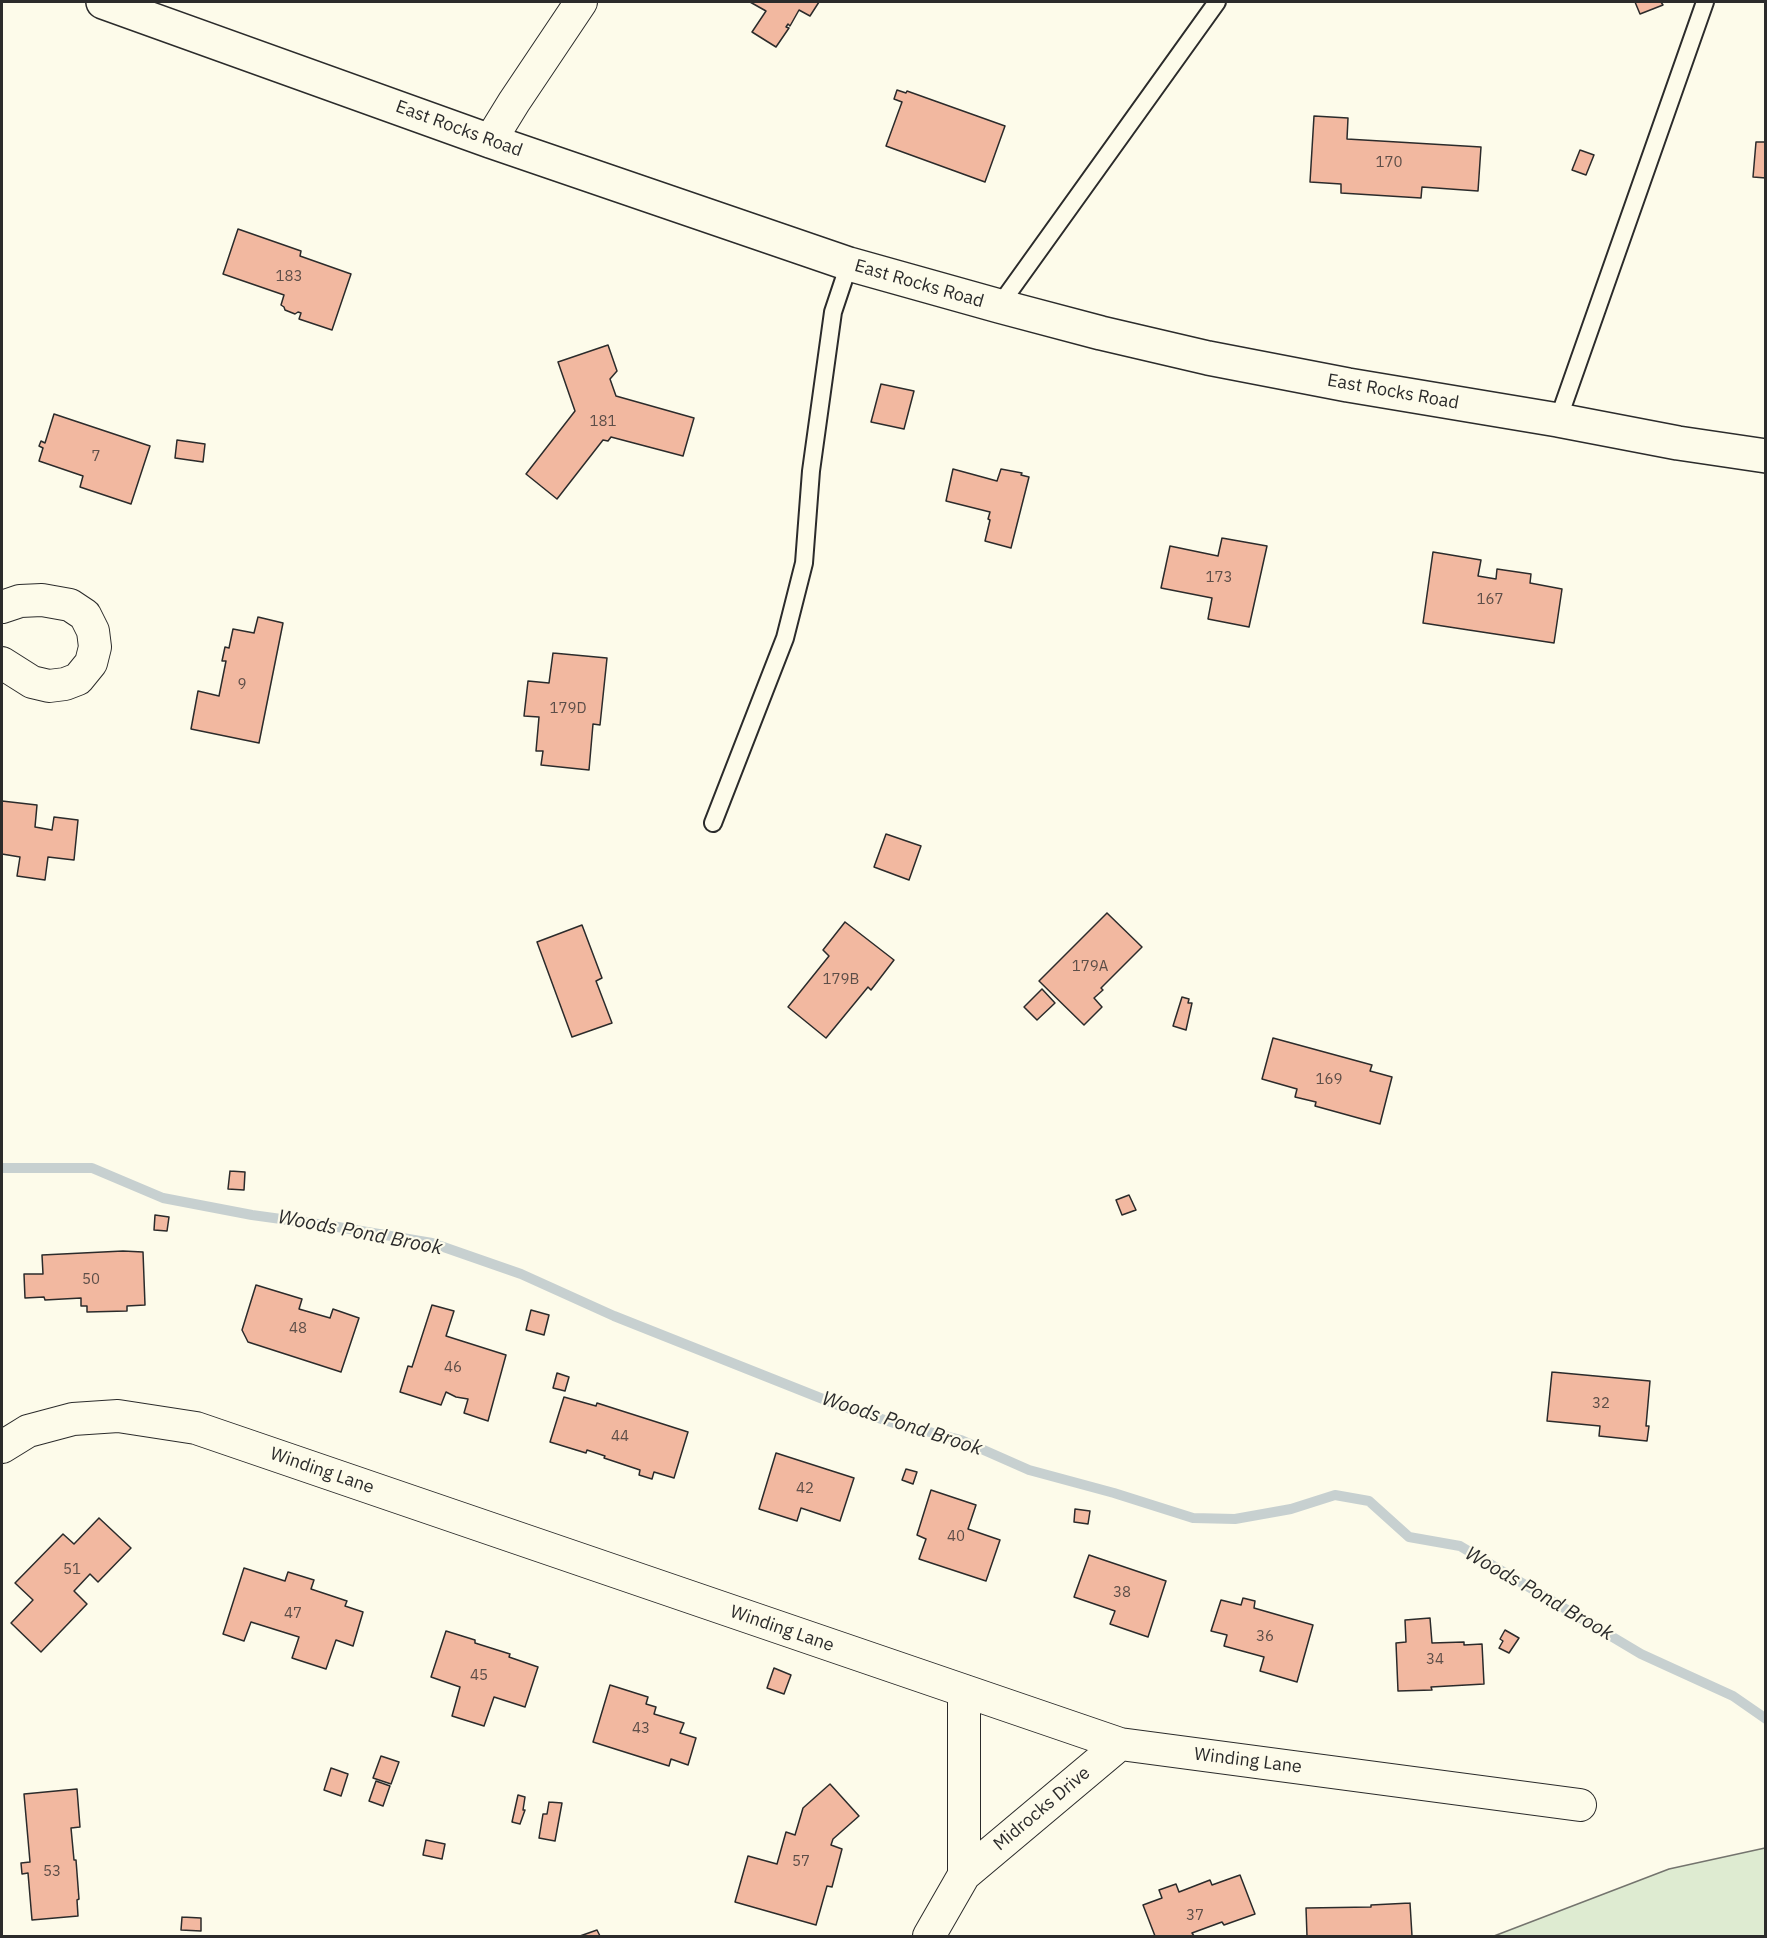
<!DOCTYPE html>
<style>
body{margin:0}
#map{position:relative;width:1767px;height:1938px;overflow:hidden;background:#fdfbea;font-family:"IBM Plex Sans",sans-serif}
canvas{display:block}
.frame{position:absolute;inset:0;border:3px solid #2b2b2b;pointer-events:none}
</style>
<div id="map">
<canvas width="1767" height="1938"></canvas>
<div class="frame"></div>
</div>
<script>
const ctx = document.querySelector('canvas').getContext('2d');
ctx.lineJoin = 'round';
function fill(path, color) { ctx.fillStyle = color; ctx.fill(path, 'evenodd'); }
const shape = rows => new Path2D(rows.map(r => 'M' + r).join(''));
function trace(path, color, width, dash) { ctx.strokeStyle = color; ctx.lineWidth = width; ctx.lineCap = dash ? 'butt' : 'round'; ctx.setLineDash(dash || []); ctx.stroke(path); }
function drawText(font, color, halo, rows, align = 'center') {
  ctx.font = font + ' "IBM Plex Sans",sans-serif'; ctx.lineWidth = 4.5; ctx.setLineDash([]); ctx.textBaseline = 'middle'; ctx.strokeStyle = halo; ctx.fillStyle = color; for (const [text, x, y, turn = 0] of rows) {
    ctx.save(); ctx.translate(x, y); ctx.rotate((+turn || 0) * Math.PI / 180); ctx.textAlign = isNaN(turn) ? turn : align; if (halo) ctx.strokeText(text, 0, 0); ctx.fillText(text, 0, 0); ctx.restore();
  }
}
const green = shape([
 [1765,1848,1765,1936,1494,1936,1669,1869,1765,1848]
]);
const stream = shape([
 [2,1168,92,1168,163,1198,252,1215,332,1226,432,1243,521,1274,614,1316,838,1405,894,1423,961,1440,1029,1470,1114,1493,1193,1518,1235,1519,1291,1509,1335,1495,1369,1501,1409,1537,1460,1546,1641,1654,1733,1696,1766,1719]
]);
const building = shape([
 [750,2,819,2,810,16,799,10,790,26,788,24,786,27,789,28,776,47,752,32,766,11,750,2],
 [1635,2,1661,2,1663,5,1640,14,1635,2],
 [897,90,906,93,907,91,1005,126,985,182,886,146,902,102,894,99,897,90],
 [1314,116,1348,118,1347,139,1481,147,1478,191,1422,187,1421,198,1341,193,1341,184,1310,182,1314,116],
 [1756,142,1766,142,1766,178,1753,177,1756,142],
 [1580,150,1594,155,1586,175,1572,170,1580,150],
 [238,229,301,251,300,256,351,274,332,330,299,319,301,313,298,312,295,314,285,310,284,307,281,305,284,295,223,274,238,229],
 [608,345,617,371,610,379,616,396,694,418,683,456,611,437,608,441,603,440,557,499,526,474,575,411,558,362,608,345],
 [881,384,914,391,904,429,871,422,881,384],
 [54,414,150,446,131,504,80,487,83,476,39,461,43,448,39,446,41,441,45,443,54,414],
 [177,440,205,444,203,462,175,458,177,440],
 [953,469,997,481,1001,469,1022,473,1021,475,1029,477,1011,548,985,541,990,520,988,519,990,512,946,501,953,469],
 [1222,538,1267,546,1249,627,1208,619,1212,598,1161,588,1170,546,1218,556,1222,538],
 [1433,552,1481,560,1478,576,1496,579,1497,569,1531,574,1530,583,1562,589,1554,643,1423,623,1433,552],
 [258,617,283,623,259,743,191,729,198,691,219,696,226,661,222,661,225,647,229,648,233,629,254,633,258,617],
 [553,653,607,658,600,725,593,724,589,770,541,765,543,751,536,751,539,717,524,716,528,681,549,683,553,653],
 [2,801,37,805,35,827,52,830,54,817,78,820,74,860,48,857,45,880,17,876,20,857,2,854,2,801],
 [886,834,921,846,909,880,874,867,886,834],
 [1107,913,1142,947,1101,988,1103,990,1094,998,1102,1007,1084,1025,1039,981,1107,913],
 [845,922,894,960,871,990,868,987,826,1038,788,1007,829,956,823,950,845,922],
 [582,925,602,978,596,981,612,1023,572,1037,537,942,582,925],
 [1042,989,1055,1003,1037,1020,1024,1007,1042,989],
 [1182,997,1189,999,1188,1003,1192,1003,1186,1030,1173,1026,1182,997],
 [1273,1038,1372,1065,1370,1071,1392,1077,1380,1124,1315,1106,1316,1102,1295,1097,1297,1089,1262,1079,1273,1038],
 [230,1171,245,1172,244,1190,228,1189,230,1171],
 [1129,1195,1136,1210,1122,1215,1116,1200,1129,1195],
 [155,1215,169,1217,167,1231,154,1230,155,1215],
 [123,1251,143,1252,145,1305,127,1306,127,1311,87,1312,87,1306,81,1306,81,1298,45,1300,44,1297,25,1298,24,1274,43,1274,42,1255,123,1251],
 [256,1285,302,1299,299,1309,330,1318,333,1309,359,1318,341,1372,248,1342,242,1330,256,1285],
 [432,1305,454,1311,446,1336,506,1355,488,1421,464,1413,468,1399,456,1397,446,1392,441,1405,400,1392,408,1366,412,1367,432,1305],
 [531,1310,549,1315,544,1335,526,1330,531,1310],
 [1552,1372,1650,1381,1646,1426,1649,1426,1647,1441,1599,1436,1600,1426,1547,1421,1552,1372],
 [557,1373,569,1377,565,1391,553,1388,557,1373],
 [564,1397,596,1406,597,1403,688,1432,674,1478,654,1472,652,1479,639,1475,640,1470,604,1458,605,1456,587,1450,586,1453,550,1442,564,1397],
 [776,1453,854,1478,840,1521,801,1508,797,1521,759,1509,776,1453],
 [906,1469,917,1472,913,1484,902,1480,906,1469],
 [931,1490,976,1505,968,1529,1000,1540,986,1581,919,1559,926,1539,917,1535,931,1490],
 [1075,1509,1090,1511,1088,1524,1074,1522,1075,1509],
 [99,1518,131,1548,98,1582,90,1574,74,1591,87,1604,41,1652,11,1623,33,1600,15,1583,63,1534,74,1544,99,1518],
 [1089,1555,1166,1581,1148,1637,1110,1624,1115,1611,1074,1597,1089,1555],
 [244,1568,285,1581,288,1572,314,1580,311,1589,347,1601,345,1606,363,1612,353,1646,336,1640,326,1669,292,1658,299,1637,251,1622,244,1641,223,1634,244,1568],
 [1243,1598,1255,1601,1254,1608,1313,1625,1297,1682,1260,1671,1264,1657,1224,1646,1227,1635,1211,1631,1221,1600,1241,1605,1243,1598],
 [1430,1618,1432,1643,1464,1642,1464,1645,1482,1644,1484,1684,1431,1687,1432,1690,1398,1691,1396,1643,1406,1642,1405,1620,1430,1618],
 [1505,1630,1519,1638,1509,1653,1499,1648,1503,1641,1500,1639,1505,1630],
 [446,1631,475,1640,475,1643,510,1654,509,1657,538,1667,525,1707,494,1697,484,1726,452,1716,460,1687,431,1677,446,1631],
 [774,1668,791,1675,784,1694,767,1688,774,1668],
 [610,1685,648,1697,646,1704,656,1707,654,1714,684,1723,680,1733,696,1738,688,1765,671,1759,669,1766,593,1742,610,1685],
 [381,1756,399,1762,391,1784,373,1778,381,1756],
 [331,1768,348,1774,341,1796,324,1790,331,1768],
 [376,1781,390,1786,383,1806,369,1801,376,1781],
 [830,1784,859,1816,833,1839,831,1845,842,1849,832,1887,827,1886,816,1925,735,1902,748,1856,777,1864,786,1832,795,1835,803,1808,830,1784],
 [77,1789,80,1827,71,1828,74,1860,76,1860,79,1899,77,1900,78,1916,32,1920,28,1873,22,1874,21,1863,30,1862,24,1794,77,1789],
 [518,1795,525,1797,523,1810,525,1810,520,1824,512,1822,518,1795],
 [549,1802,562,1803,555,1841,539,1838,543,1814,547,1814,549,1802],
 [426,1840,445,1844,442,1859,423,1855,426,1840],
 [1240,1875,1255,1914,1224,1925,1222,1922,1192,1933,1194,1936,1155,1936,1143,1905,1162,1898,1159,1890,1176,1884,1179,1892,1210,1880,1212,1885,1240,1875],
 [1410,1903,1412,1936,1307,1936,1306,1908,1371,1907,1371,1905,1410,1903],
 [182,1917,201,1918,201,1931,181,1930,182,1917],
 [597,1930,600,1936,580,1936,597,1930]
]);
const service = shape([
 [999,306,1217,2],
 [1558,420,1705,2],
 [713,823,785,638,804,563,811,471,833,312,849,264]
]);
const minor = shape([
 [490,141,514,102,581,2],
 [2,607,20,601,42,600,70,605,85,615,93,631,95,647,91,663,78,679,65,684,49,686,32,682,2,663],
 [2,1447,28,1431,73,1419,118,1416,196,1428,1120,1744,1580,1805],
 [964,1875,964,1691],
 [929,1936,964,1875,1120,1744]
]);
const tertiary = shape([
 [103,2,490,141,849,264,999,306,1101,333,1208,358,1348,385,1558,420,1678,443,1766,456]
]);
const numberNames = [
 ["170",1389,163],
 ["183",289,277],
 ["181",603,422],
 ["7",96,457],
 ["173",1219,578],
 ["167",1490,600],
 ["9",242,685],
 ["179D",568,709],
 ["179A",1090,967],
 ["179B",841,980],
 ["169",1329,1080],
 ["50",91,1280],
 ["48",298,1329],
 ["46",453,1368],
 ["32",1601,1404],
 ["44",620,1437],
 ["42",805,1489],
 ["40",956,1537],
 ["51",72,1570],
 ["38",1122,1593],
 ["47",293,1614],
 ["36",1265,1637],
 ["34",1435,1660],
 ["45",479,1676],
 ["43",641,1729],
 ["57",801,1862],
 ["53",52,1872],
 ["37",1195,1916]
];
const streetNames = [
 ["East Rocks Road",459,129,20],
 ["East Rocks Road",919,284,16],
 ["East Rocks Road",1393,392,10],
 ["Winding Lane",322,1471,19],
 ["Winding Lane",782,1629,19],
 ["Winding Lane",1248,1761,7],
 ["Midrocks Drive",1042,1809,-40]
];
const waterNames = [
 ["Woods Pond Brook",360,1233,11],
 ["Woods Pond Brook",902,1424,18],
 ["Woods Pond Brook",1539,1594,30]
];
fill(green, '#deebd1');
trace(green, '#74746e', 1.5);
trace(stream, '#c7d0d0', 10);
fill(building, '#f2b8a0');
trace(building, '#2b2b2b', 1.5);
trace(service, '#2b2b2b', 20);
trace(minor, '#2b2b2b', 34);
trace(tertiary, '#2b2b2b', 36);
trace(service, '#fdfbea', 16);
trace(minor, '#fdfbea', 32);
trace(tertiary, '#fdfbea', 33);
drawText('15px', '#5d4e48', null, numberNames);
drawText('18px', '#2b2b2b', '#fdfbea', streetNames);
drawText('italic 20px', '#2b2b2b', '#fdfbea', waterNames);
</script>
